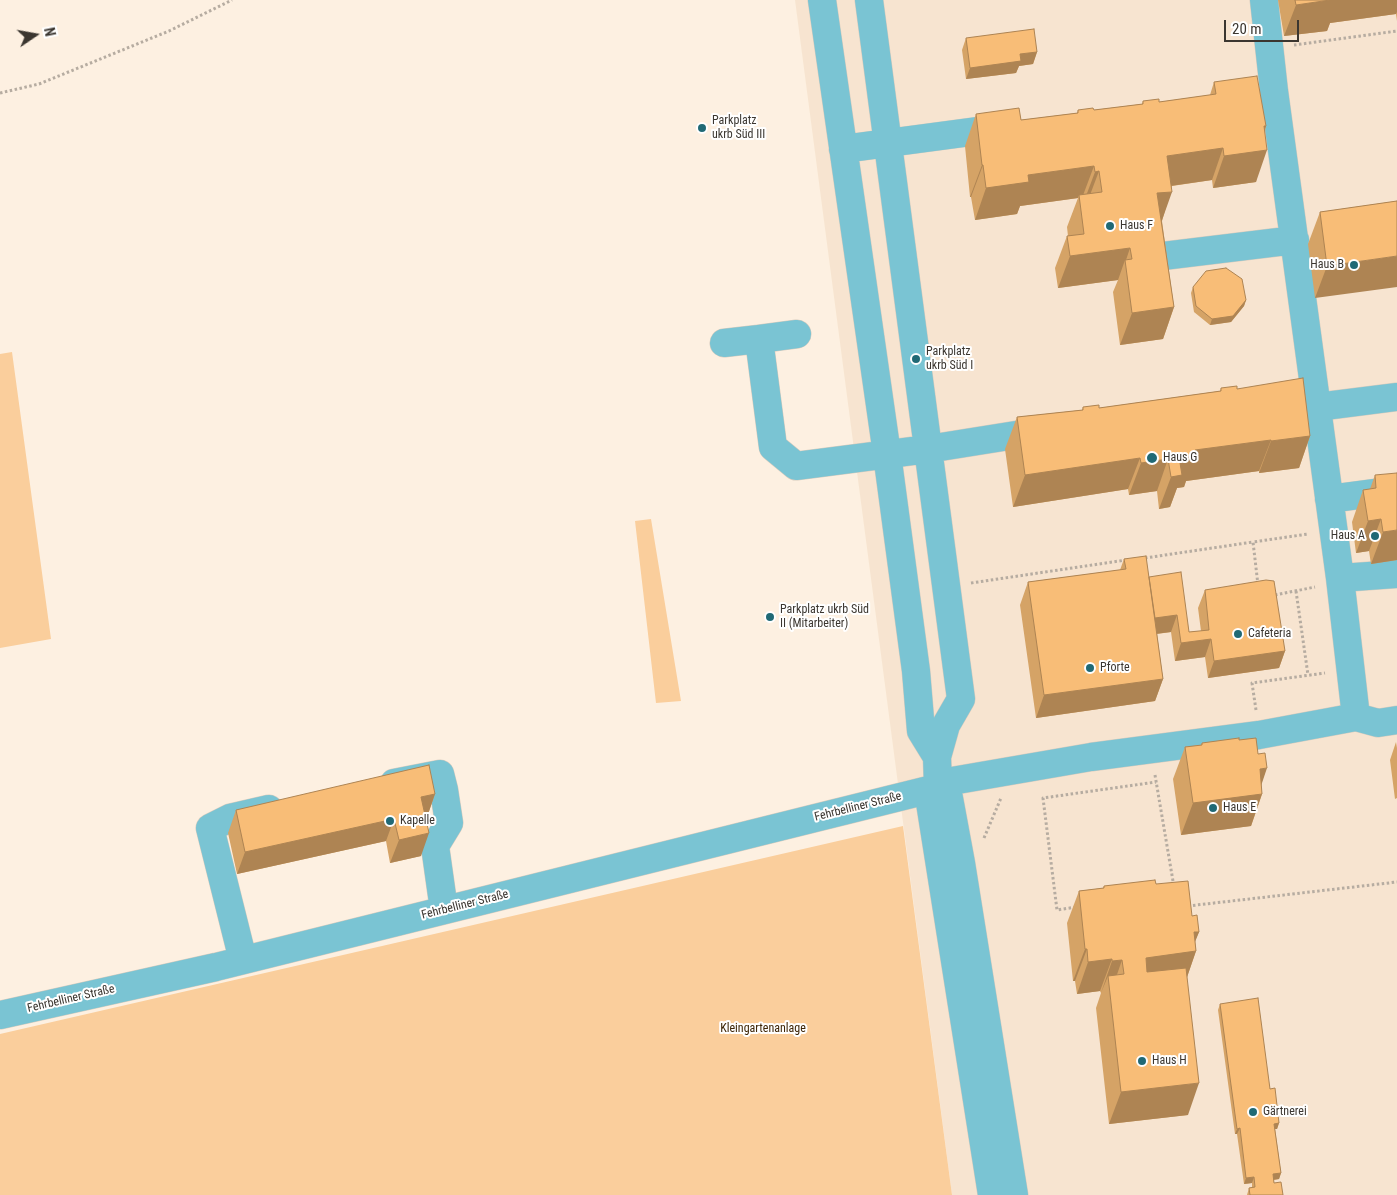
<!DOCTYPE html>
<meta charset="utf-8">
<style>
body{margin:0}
#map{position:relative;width:1397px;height:1195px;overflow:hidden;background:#fdf0e1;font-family:"Roboto Condensed",sans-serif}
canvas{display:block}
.north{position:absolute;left:10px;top:10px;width:50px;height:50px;-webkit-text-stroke:4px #fff;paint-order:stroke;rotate:78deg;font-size:14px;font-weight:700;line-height:20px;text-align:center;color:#3b3630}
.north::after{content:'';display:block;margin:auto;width:18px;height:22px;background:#3b3630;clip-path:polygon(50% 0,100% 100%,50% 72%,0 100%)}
.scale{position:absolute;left:1224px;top:20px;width:75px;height:22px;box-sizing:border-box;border:2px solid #3b3630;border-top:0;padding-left:6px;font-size:15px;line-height:18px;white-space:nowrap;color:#3b3630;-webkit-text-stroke:4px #fff;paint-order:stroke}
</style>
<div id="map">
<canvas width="1397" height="1195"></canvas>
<div class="north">N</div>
<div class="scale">20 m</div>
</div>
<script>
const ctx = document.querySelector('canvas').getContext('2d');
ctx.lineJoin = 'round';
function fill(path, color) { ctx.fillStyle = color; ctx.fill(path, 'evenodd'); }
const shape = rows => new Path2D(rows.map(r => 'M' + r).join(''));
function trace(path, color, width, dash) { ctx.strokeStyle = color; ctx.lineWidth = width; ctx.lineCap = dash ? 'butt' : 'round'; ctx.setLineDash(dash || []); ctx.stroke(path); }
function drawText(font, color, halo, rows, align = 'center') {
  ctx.font = font + ' "Roboto Condensed",sans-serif'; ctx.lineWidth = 4; ctx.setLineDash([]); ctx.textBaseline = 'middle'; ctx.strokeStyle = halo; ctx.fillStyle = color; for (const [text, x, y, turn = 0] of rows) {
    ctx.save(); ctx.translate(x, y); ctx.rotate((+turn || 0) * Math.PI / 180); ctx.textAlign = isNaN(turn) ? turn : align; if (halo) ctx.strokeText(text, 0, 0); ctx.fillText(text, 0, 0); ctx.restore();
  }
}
const built = shape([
 [795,0,1397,0,1397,1195,952,1195]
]);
const green = shape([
 [12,352,51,639,0,648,0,354],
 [651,519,681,701,656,703,635,521],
 [903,826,952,1195,0,1195,0,1034]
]);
const path = shape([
 [1294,45,1397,31],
 [0,93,39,84,169,31,232,0],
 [1145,558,1253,542],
 [971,583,1126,560],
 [1258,585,1253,542,1308,534],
 [1296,591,1308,675],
 [1275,595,1315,587],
 [1256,710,1252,683,1325,673],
 [1155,775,1174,887],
 [984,838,1001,798],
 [1188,906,1397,882],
 [1076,907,1057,910,1043,798,1156,782]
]);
const minor = shape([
 [822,0,887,454,916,671,921,731,937,757,938,787],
 [869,0,961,699,946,725,937,757],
 [1264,0,1274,91,1340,578,1356,717],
 [843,149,1008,127],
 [1163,256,1295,240],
 [759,339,797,334],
 [724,343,759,339,773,447,796,466,928,449,1047,430],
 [1317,407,1397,397],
 [1329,499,1397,490],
 [1340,578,1397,574],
 [946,782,961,863,1014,1195],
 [394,783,440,774,444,790,449,823,435,846,444,910],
 [928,790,992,1195],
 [243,960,210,828,230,818,269,809],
 [0,1015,216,967,928,790,946,782,1091,757,1259,735,1356,717,1378,723,1397,720]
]);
const wall = shape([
 [1278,0,1397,0,1397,21,1396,14,1330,23,1327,31,1284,36],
 [966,38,1037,52,1033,64,1019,66,1016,73,966,79,962,50],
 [1214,82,1266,126,1256,182,1213,188,1212,180,1172,186,1162,221,1174,307,1163,339,1120,345,1113,292,1118,280,1058,288,1055,268,1067,236,1068,236,1067,227,1078,198,1020,206,1017,214,975,220,971,197,970,197,965,146,976,114,1021,120,1077,113,1078,110,1094,110,1142,104,1143,101,1159,102,1210,95],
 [1397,201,1315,298,1308,244,1320,212],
 [1193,287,1246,300,1244,306,1231,322,1210,325,1194,312,1191,293],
 [1221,388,1237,389,1310,436,1299,468,1259,473,1259,471,1186,481,1184,487,1177,488,1170,507,1159,509,1157,491,1129,495,1128,489,1013,507,1005,449,1017,417,1082,410,1083,407,1099,408,1220,391],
 [1375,475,1397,560,1371,564,1369,551,1356,553,1352,522,1363,490,1370,489],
 [1124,559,1149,577,1189,632,1201,631,1198,608,1205,590,1285,651,1279,668,1208,678,1205,657,1175,661,1171,632,1157,634,1163,679,1155,701,1036,718,1020,605,1028,582,1120,570],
 [1239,740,1261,784,1262,794,1251,826,1181,835,1173,779,1185,747,1201,745,1202,743],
 [1396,742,1397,748,1397,798,1395,799,1390,760],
 [435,794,427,817,426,817,421,856,390,863,386,841,237,874,228,833,236,810],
 [1156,884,1192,916,1199,932,1195,941,1196,951,1187,977,1188,1115,1109,1124,1096,1008,1101,993,1100,991,1077,994,1075,981,1073,981,1067,923,1079,891,1103,888,1104,886],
 [1220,1004,1270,1089,1279,1123,1277,1129,1275,1129,1281,1173,1279,1179,1274,1180,1274,1183,1283,1195,1247,1195,1249,1188,1252,1187,1252,1183,1244,1184,1237,1134,1235,1134,1218,1010]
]);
const shadedWall = shape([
 [1330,0,1397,0,1397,12,1396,14,1330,23,1327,31,1284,36,1296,5],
 [1037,52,1033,64,1019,66,1016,73,966,79,970,68,1020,54],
 [1264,126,1266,126,1257,151,1267,150,1256,182,1213,188,1224,156],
 [1223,148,1212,180,1156,188,1167,156],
 [982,165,983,165,971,197,970,197],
 [1094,166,1082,198,1079,195,1078,198,1020,206,1017,214,975,220,986,188,1028,175],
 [1099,171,1087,203,1083,204,1095,172],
 [1172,192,1161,223,1157,193],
 [1130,248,1125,263,1125,260,1118,280,1058,288,1070,256],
 [1397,256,1397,287,1315,298,1327,266],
 [1246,300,1244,306,1231,322,1210,325,1212,319],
 [1174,307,1163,339,1120,345,1132,313],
 [1310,436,1299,468,1259,473,1271,441],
 [1271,440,1259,471,1186,481,1184,487,1177,488,1170,507,1159,509,1171,477,1179,457,1195,450],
 [1140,458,1128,489,1013,507,1025,475],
 [1168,459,1157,491,1129,495,1141,463],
 [1381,519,1369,551,1356,553,1368,521],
 [1397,530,1397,560,1371,564,1383,532],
 [1177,615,1171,632,1146,635,1152,618],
 [1211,639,1205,657,1175,661,1181,643],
 [1285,651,1279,668,1208,678,1214,661],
 [1163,679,1155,701,1036,718,1044,695],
 [1267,768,1258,795,1262,794,1251,826,1181,835,1193,803,1260,769],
 [435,794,427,817,413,820,421,797],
 [394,819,386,841,237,874,245,852],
 [429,833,421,856,390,863,399,840],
 [1194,932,1199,932,1191,952,1196,951,1185,983,1134,990,1146,958],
 [1085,949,1087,949,1075,981,1073,981],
 [1112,959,1100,991,1077,994,1088,962],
 [1122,960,1111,992,1108,976,1101,993,1112,961],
 [1199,1083,1188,1115,1109,1124,1121,1092],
 [1279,1123,1277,1129,1272,1129,1274,1124],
 [1240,1128,1237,1134,1235,1134,1237,1129],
 [1281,1173,1279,1179,1271,1180,1273,1174],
 [1254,1177,1252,1183,1244,1184,1246,1178]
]);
const building = shape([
 [1295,0,1330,0,1296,5,1295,0],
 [1034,29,1037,52,1020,54,1021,61,970,68,966,38,1034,29],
 [1257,76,1266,126,1264,126,1267,150,1224,156,1223,148,1167,156,1172,192,1157,193,1174,307,1132,313,1125,260,1132,259,1130,248,1070,256,1067,236,1084,234,1079,195,1102,192,1099,171,1095,172,1094,166,1028,175,1029,182,986,188,983,165,982,165,976,114,1019,108,1021,120,1078,113,1078,110,1093,108,1094,110,1143,104,1143,101,1159,99,1159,102,1216,94,1214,82,1257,76],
 [1397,201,1397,256,1327,266,1320,212,1397,201],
 [1226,268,1242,279,1246,300,1233,316,1212,319,1196,306,1193,287,1206,271,1226,268],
 [1303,378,1310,436,1271,441,1271,440,1195,450,1196,455,1179,457,1182,475,1171,477,1168,459,1141,463,1140,458,1025,475,1017,417,1083,410,1083,407,1099,405,1099,408,1221,391,1221,388,1237,386,1237,389,1303,378],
 [1397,473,1397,530,1383,532,1381,519,1368,521,1363,490,1376,488,1375,475,1397,473],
 [1146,556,1163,679,1044,695,1028,582,1126,569,1124,559,1146,556],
 [1181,572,1189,632,1209,630,1205,590,1266,580,1274,581,1285,651,1214,661,1211,639,1181,643,1177,615,1155,618,1149,577,1181,572],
 [1239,738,1239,740,1256,738,1258,754,1265,753,1267,768,1260,769,1262,794,1193,803,1185,747,1202,745,1202,743,1239,738],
 [429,765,435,794,421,797,429,833,399,840,394,819,245,852,236,810,429,765],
 [1155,880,1156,884,1188,881,1192,916,1197,915,1199,932,1194,932,1196,951,1146,958,1147,972,1186,968,1199,1083,1121,1092,1108,976,1124,974,1122,960,1112,961,1112,959,1088,962,1087,949,1085,949,1079,891,1104,888,1104,886,1155,880],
 [1258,998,1270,1089,1275,1088,1279,1123,1274,1124,1281,1173,1273,1174,1274,1183,1281,1182,1283,1195,1250,1195,1249,1188,1255,1187,1254,1177,1246,1178,1240,1128,1237,1129,1220,1004,1258,998]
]);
const markers = [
 [702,128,5,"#206975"],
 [1110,226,5,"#206975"],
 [1354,265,5,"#206975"],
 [916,359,5,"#206975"],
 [1152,458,6,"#206975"],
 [1375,536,5,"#206975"],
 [770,617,5,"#206975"],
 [1238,634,5,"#206975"],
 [1090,668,5,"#206975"],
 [1213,808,5,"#206975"],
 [390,821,5,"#206975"],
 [1142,1061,5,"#206975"],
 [1253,1112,5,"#206975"]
];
const poiNames = [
 ["Parkplatz",712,121],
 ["ukrb Süd III",712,135],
 ["Haus F",1120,226],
 ["Haus B",1344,265,"right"],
 ["Parkplatz",926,352],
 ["ukrb Süd I",926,366],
 ["Haus G",1163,458],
 ["Haus A",1365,536,"right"],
 ["Parkplatz ukrb Süd",780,610],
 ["II (Mitarbeiter)",780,624],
 ["Cafeteria",1248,634],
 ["Pforte",1100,668],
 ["Haus E",1223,808],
 ["Kapelle",400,821],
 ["Haus H",1152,1061],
 ["Gärtnerei",1263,1112]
];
const streetNames = [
 ["Fehrbelliner Straße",858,807,-14],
 ["Fehrbelliner Straße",465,905,-14],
 ["Fehrbelliner Straße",71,999,-13]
];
const parkNames = [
 ["Kleingartenanlage",763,1029]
];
fill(built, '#f7e4d0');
fill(green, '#face9c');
trace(minor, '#d6cbbe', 29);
trace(path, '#b6aca1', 3, [2.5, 2.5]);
trace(minor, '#7ac4d3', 28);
fill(wall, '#d5a366');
fill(shadedWall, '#ae8453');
fill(building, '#f8bd77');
trace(building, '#ae8453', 1);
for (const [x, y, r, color] of markers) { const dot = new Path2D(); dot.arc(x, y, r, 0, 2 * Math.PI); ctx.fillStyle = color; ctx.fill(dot); trace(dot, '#fff', 2); }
drawText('12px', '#3b3630', '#fff', poiNames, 'left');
drawText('12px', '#3b3630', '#fff', streetNames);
drawText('12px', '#3d2506', '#fff', parkNames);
</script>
